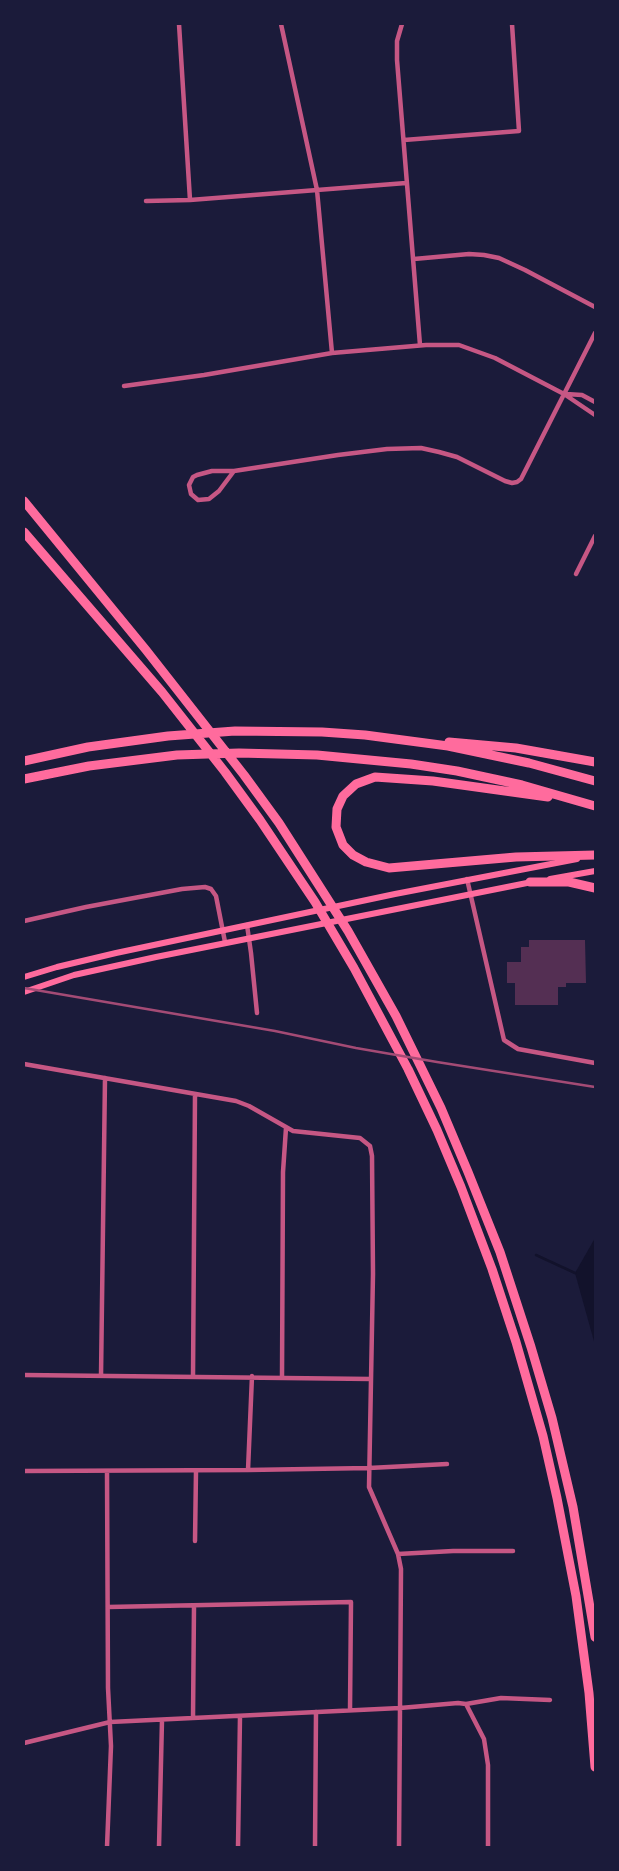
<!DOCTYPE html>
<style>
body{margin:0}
#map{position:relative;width:619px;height:1871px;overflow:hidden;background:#1b1b3a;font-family:Lato,sans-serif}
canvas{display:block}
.frame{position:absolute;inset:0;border:25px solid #1b1b3a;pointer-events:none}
</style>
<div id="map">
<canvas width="619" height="1871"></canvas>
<div class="frame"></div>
</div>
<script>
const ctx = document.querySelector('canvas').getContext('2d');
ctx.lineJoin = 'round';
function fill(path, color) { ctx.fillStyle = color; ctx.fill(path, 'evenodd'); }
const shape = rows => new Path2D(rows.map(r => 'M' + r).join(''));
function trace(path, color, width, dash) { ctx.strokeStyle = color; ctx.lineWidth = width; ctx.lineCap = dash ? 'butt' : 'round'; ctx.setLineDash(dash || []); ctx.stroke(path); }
const water = shape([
 [595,1238,595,1345,575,1273]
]);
const stream = shape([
 [536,1255,575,1273]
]);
const building = shape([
 [529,940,585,940,586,983,566,983,566,987,558,987,558,1005,515,1005,515,983,507,983,507,962,521,962,521,947,529,947]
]);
const minor = shape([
 [179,24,190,200,406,183],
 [281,24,317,190,332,353],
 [402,24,397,41,397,60,420,345],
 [404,140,519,131,512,24],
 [146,201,190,200],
 [414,259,469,254,484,255,499,258,525,270,595,307],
 [124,386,204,375,332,353,426,345,459,345,495,358,564,394,595,415],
 [566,394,582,395,595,402],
 [234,471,212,471,197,475,193,477,189,485,191,494,198,500,209,499,219,491,234,471,338,455,387,449,421,448,439,452,457,457,505,481,512,483,517,482,521,479,595,333],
 [576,574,595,536],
 [467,879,504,1040,518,1049,595,1063],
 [24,921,86,907,182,889,205,887,211,889,216,896,225,942],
 [247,925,251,953,257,1013],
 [24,1064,236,1101,249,1106,293,1131,360,1138,370,1146,372,1156,373,1274,369,1487,398,1554,401,1569,399,1847],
 [24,1375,371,1379],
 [101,1376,105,1078],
 [193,1376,195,1094],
 [282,1377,283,1172,286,1128],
 [248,1470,252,1376],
 [24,1471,248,1470,369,1468,447,1464],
 [107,1471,108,1688,111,1746,107,1847],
 [195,1541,196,1471],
 [398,1554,453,1551,513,1551],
 [108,1607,351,1602,350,1710],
 [466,1704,484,1739,488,1765,488,1847],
 [193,1718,194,1606],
 [24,1743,110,1722,400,1708,458,1703,466,1704,501,1698,550,1700],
 [159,1847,162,1720],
 [238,1847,240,1716],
 [315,1847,316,1712]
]);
const secondary = shape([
 [550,879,595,871],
 [24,977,57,967,116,953,395,894,577,859],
 [24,992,74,975,156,957,532,882]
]);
const motorway = shape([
 [24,501,146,650,244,775,279,823,348,931,396,1016,441,1108,468,1172,500,1252,531,1347,552,1418,573,1507,595,1637],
 [24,532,162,692,225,772,260,820,315,902,354,968,408,1069,437,1130,461,1187,492,1269,516,1342,543,1436,557,1498,576,1596,589,1693,595,1767],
 [449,742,516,748,595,762],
 [24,761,88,747,168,736,235,731,322,732,365,735,448,746,529,763,595,781],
 [24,779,89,766,177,755,239,753,317,755,411,764,457,771,522,785,595,806],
 [548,797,433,781,375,777,356,784,343,796,337,809,336,827,343,845,353,855,366,862,389,868,516,857,595,855],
 [530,882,569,882,595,888]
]);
const rail = shape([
 [24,988,275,1031,356,1048,437,1062,595,1087]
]);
fill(water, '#12122b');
trace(stream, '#12122b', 2.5);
fill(building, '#542f53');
trace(minor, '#c65784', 4.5);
trace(secondary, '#ff6b9d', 6);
trace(motorway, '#ff6b9d', 9);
trace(rail, '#a44b75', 2.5);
</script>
